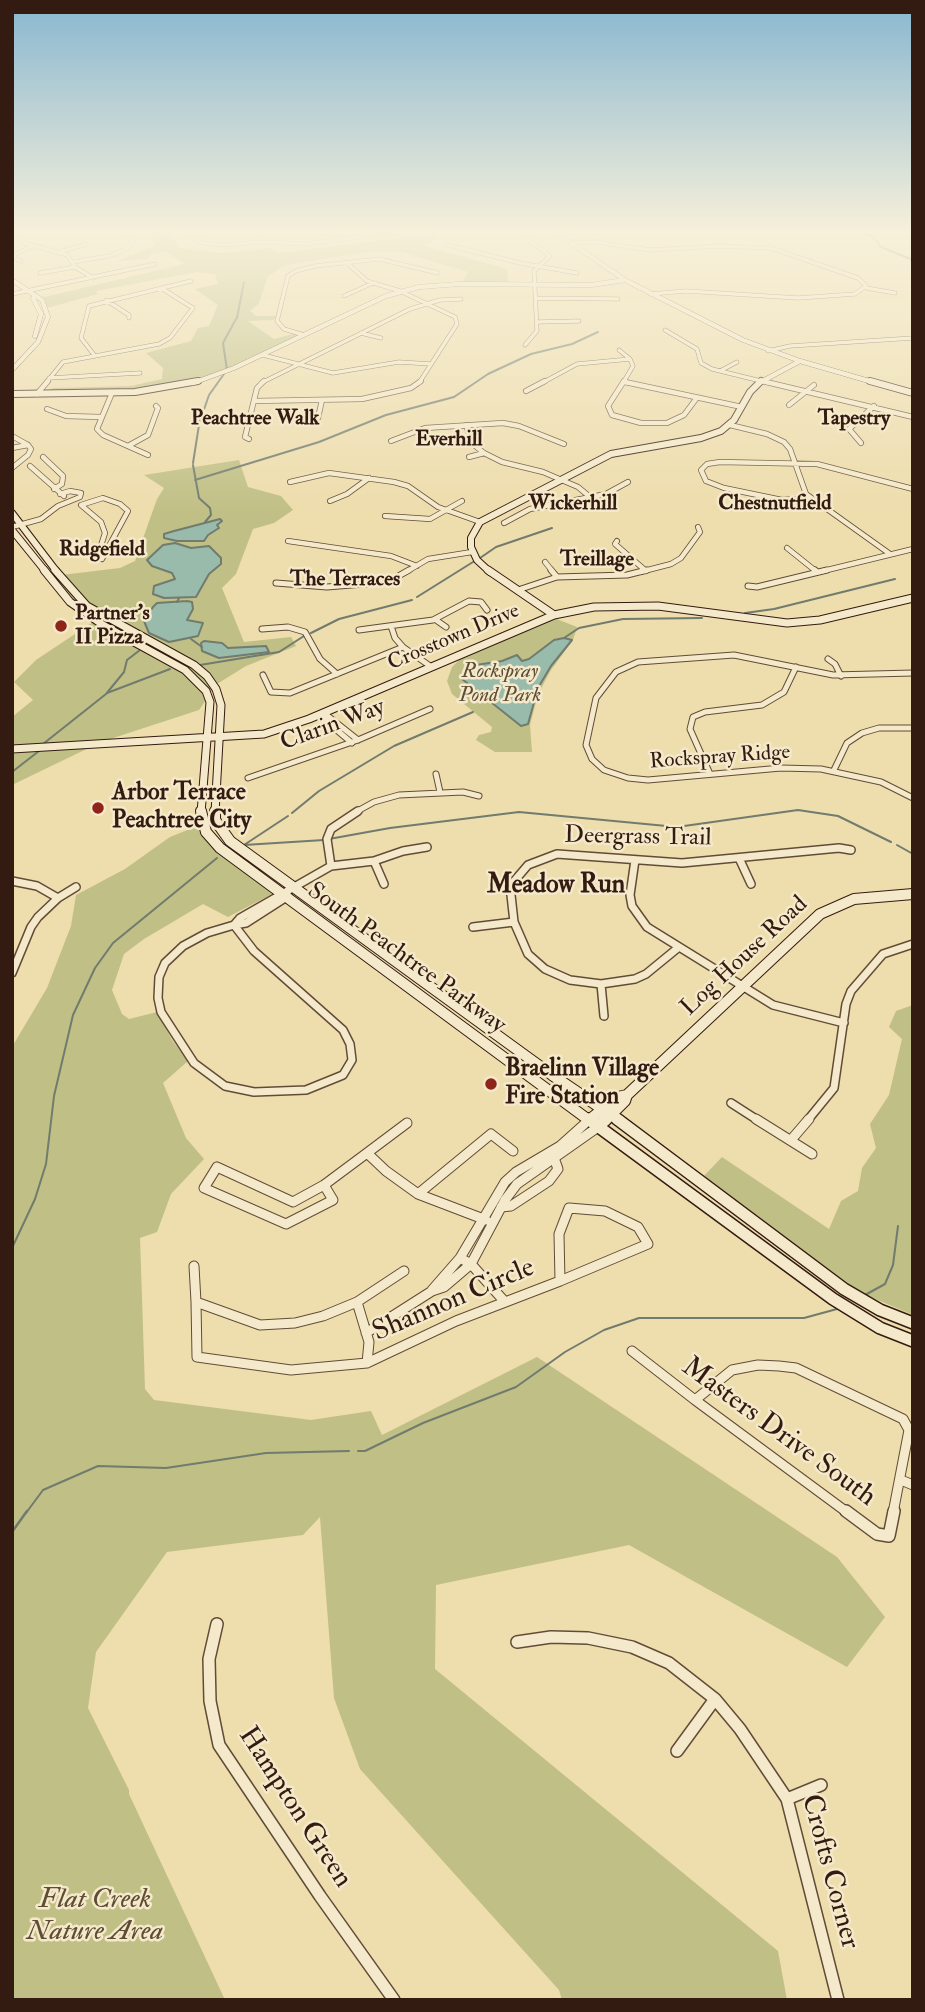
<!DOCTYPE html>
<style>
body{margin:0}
#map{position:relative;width:925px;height:2012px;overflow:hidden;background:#eeddad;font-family:"IM FELL Double Pica",serif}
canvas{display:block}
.frame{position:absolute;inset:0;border:14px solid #341b11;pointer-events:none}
</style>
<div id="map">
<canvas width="925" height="2012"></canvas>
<div class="frame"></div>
</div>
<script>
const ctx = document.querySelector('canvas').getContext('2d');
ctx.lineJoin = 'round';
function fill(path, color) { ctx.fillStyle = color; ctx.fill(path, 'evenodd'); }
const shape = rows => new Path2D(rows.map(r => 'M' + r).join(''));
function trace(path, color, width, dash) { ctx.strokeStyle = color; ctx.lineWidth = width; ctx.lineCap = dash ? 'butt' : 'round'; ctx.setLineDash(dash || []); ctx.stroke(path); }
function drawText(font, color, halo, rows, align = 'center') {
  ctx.font = font + ' "IM FELL Double Pica",serif'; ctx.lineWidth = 5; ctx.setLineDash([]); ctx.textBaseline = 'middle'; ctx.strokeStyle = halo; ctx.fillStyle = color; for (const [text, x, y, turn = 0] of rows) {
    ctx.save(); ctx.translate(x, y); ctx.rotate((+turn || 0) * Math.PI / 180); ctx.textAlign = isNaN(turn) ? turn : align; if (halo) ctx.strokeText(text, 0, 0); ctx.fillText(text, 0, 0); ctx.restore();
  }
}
const green = shape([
 [150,233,169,233,179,248,223,253,268,248,278,253,444,233,425,246,507,269,508,284,462,283,468,272,401,252,368,252,285,265,268,276,259,303,250,311,256,316,277,316,273,320,248,321,274,339,293,334,304,335,234,368,192,383,135,392,37,394,53,388,131,386,162,379,163,368,146,353,191,341,198,328,209,326,218,305,195,289,218,284,215,274,196,272,96,291,98,294,47,308,40,298,185,264,166,252,151,254,148,259,118,261,155,245],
 [239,460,248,487,281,496,293,510,274,523,253,529,236,574,222,588,244,642,291,637,296,646,246,666,217,684,199,710,101,742,12,785,12,717,33,700,14,682,36,660,99,618,60,593,53,576,120,568,135,561,157,499,164,488,144,475],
 [554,618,577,627,573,640,551,670,538,694,530,725,532,752,495,752,476,740,479,735,491,732,492,727,452,694,447,681,452,667,463,656],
 [195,827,272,894,228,917,203,904,144,939,124,954,112,990,122,1014,129,1019,157,1012,172,1040,188,1061,163,1083,186,1138,204,1159,171,1194,157,1232,140,1238,145,1389,154,1400,311,1420,371,1411,382,1435,537,1357,837,1557,885,1617,847,1667,629,1545,436,1585,435,1669,778,1951,787,2000,562,2000,559,1990,360,1769,334,1698,320,1517,303,1535,167,1552,96,1652,88,1708,129,1790,129,1794,225,2000,12,2000,12,1047,47,988,71,926,76,895,125,869,170,837],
 [913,1005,913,1315,859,1292,703,1177,722,1157,829,1229,841,1201,858,1191,862,1168,876,1148,870,1124,889,1095,902,1039,889,1027,896,1011]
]);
const water = shape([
 [220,519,222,521,217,525,219,528,208,535,204,541,177,541,164,538,164,534,174,531,220,519],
 [175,543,191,548,209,546,221,558,221,564,209,574,196,597,164,598,153,594,154,586,175,579,172,573,152,566,147,560,163,545,175,543],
 [187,601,192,602,193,609,187,620,203,623,198,636,169,642,149,633,144,621,153,607,157,603,187,601],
 [564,638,572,640,551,666,538,688,528,724,521,726,462,679,476,665,502,661,517,655,522,661,529,659,554,640,564,638],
 [204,641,222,643,228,648,266,646,269,652,219,658,202,651,201,643,204,641]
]);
const streamFar1 = shape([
 [865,233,873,237,881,247,913,260],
 [237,318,244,282],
 [227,370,223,343,236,319],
 [199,424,209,395,224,374],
 [193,463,199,425],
 [193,465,199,498,210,508,211,515,205,522],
 [195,480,319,442,386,415,454,397,488,374,531,354,572,344,598,332],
 [480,558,496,547,552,528],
 [417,597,473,562],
 [177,602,179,598],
 [745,613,774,609,895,579],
 [311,633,339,619,412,600],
 [564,638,579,628,623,619,702,618],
 [191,639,202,647],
 [200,665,279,652,304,636],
 [107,693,170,669],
 [43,744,106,694,124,672,127,660,140,650],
 [12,772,39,751],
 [292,813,319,791,394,746,473,712],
 [329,839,390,828,519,812,677,827,798,810,838,816,891,842],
 [244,845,324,840],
 [244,845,288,816],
 [897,845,913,854],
 [12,1248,35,1199,46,1164,54,1096,73,1015,95,968,113,943,217,858],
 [865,1295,885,1284,893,1265,898,1226],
 [358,1451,365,1451,423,1423,516,1387,565,1352,604,1330,639,1318,804,1318,837,1309],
 [26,1513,43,1490,98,1466,166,1468,266,1453,349,1451]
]);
const stream = shape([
 [12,1532,27,1511]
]);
const streetFar5 = shape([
 [18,233,18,239,25,243,67,255,75,267,93,278],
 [186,233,202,243,224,245,263,242,306,244,390,233],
 [261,233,265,237,263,242],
 [520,233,550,256,534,271,537,331,525,345],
 [189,236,206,233],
 [570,243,595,242,651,250,719,246,771,248,858,278,866,286,855,294,798,298,686,291,650,294],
 [447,245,520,263,577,273],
 [60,252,86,244],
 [21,261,14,258,15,254,33,246],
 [73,262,109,256,127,249,133,242,123,233],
 [346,262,367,281,400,291,455,317,457,324,419,383],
 [40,273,75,267],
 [866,288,895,293],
 [12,294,155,264],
 [344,296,373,283],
 [535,298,618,299],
 [106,300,129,315,129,318],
 [537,322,579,321],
 [665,330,697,349,701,363,712,369,769,383],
 [361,333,381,338],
 [304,335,284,329,277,321,288,276,296,271,315,266,379,259,438,273],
 [619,350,630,359,633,366,623,383],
 [768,351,790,346,913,338],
 [263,355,333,373,399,362,431,364],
 [95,356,81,338,89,306,191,281],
 [720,371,737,362],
 [49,378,140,373],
 [625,382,628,383],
 [46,383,63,362,159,344,170,338,193,308,161,288],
 [261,383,410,309,440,300,461,299],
 [542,383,577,364,630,359]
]);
const streetFar4 = shape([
 [624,381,608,406,612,415,641,423,667,423,684,415,696,399],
 [762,381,913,417],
 [625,382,742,407],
 [526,391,545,381],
 [112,393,97,429,103,435,148,455],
 [37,394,48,381],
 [254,401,362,399,411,388,421,381],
 [789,405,814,385],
 [47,409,66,416,100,417],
 [314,421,318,418,322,400],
 [466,425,473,444,484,453,502,462,543,472,578,487,590,497],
 [730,425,767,434,784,442,790,449,806,494,890,554],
 [12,436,28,445],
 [249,439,245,437,257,388,264,381],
 [391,441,425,428,503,423,519,426,564,444],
 [861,443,849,429,874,406],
 [128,446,148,435,158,408,156,406],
 [12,448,28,445],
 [43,457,63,476,62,484,54,489],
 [469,457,484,453],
 [30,466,64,496],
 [12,468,28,455,31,449,28,445],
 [290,482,329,473,394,482,408,486,438,507,480,522],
 [103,498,120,504,128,511,102,559,98,555,105,533,101,522,81,505,103,498],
 [810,498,782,500,724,488,706,481,701,470,707,464,720,462,817,464,913,489],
 [330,501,347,494,369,478],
 [385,516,430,519,462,501],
 [504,523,530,509,606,494,628,482],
 [12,527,41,519,58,506,80,497,81,493,70,491,60,494],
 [288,541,391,556,417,566],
 [617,541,615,544,646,571],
 [787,548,817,572],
 [545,562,553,572],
 [406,572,428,559,472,552],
 [640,572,671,564,681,558,700,532,698,527],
 [819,572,913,549]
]);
const streetFar3 = shape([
 [551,570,557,577],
 [815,570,817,572],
 [276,583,327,587,388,582,409,570],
 [748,586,757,587,827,570],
 [518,590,557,577,627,575,647,570],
 [436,620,446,627],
 [391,626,395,638,403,647,430,666],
 [262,629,288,627,305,632,320,659,337,674],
 [359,630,433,620,469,601,481,602,487,610],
 [828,659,835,664,841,676],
 [913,673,833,675,734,655,638,662,616,672,596,698,586,745,592,759,604,770,628,778,648,780,781,768,821,769,881,782,913,798],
 [263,675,271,692,290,693,403,647],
 [324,713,358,740],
 [319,715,352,743],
 [834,770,847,743,862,733,879,728,913,728],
 [436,774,440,792],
 [710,774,690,729,693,717,705,712,762,705,784,692,796,667],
 [248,778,358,740,430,709],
 [354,813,374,802,399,795,463,792,479,796]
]);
const streetFar2 = shape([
 [739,858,751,884],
 [635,860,630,895,632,906,647,927,773,1005,844,1023],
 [374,861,384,884],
 [331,866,327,839,331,829,358,811],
 [12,881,37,886,58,898],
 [234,925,254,951,343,1030,350,1044,352,1060,343,1075,306,1090,254,1092,225,1086,194,1063,161,1012,158,998,159,977,165,963,183,946,207,933,234,925],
 [234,925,240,918,331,866,374,861,403,851,427,847],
 [234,925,246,923,288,896],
 [473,927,514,922],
 [679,947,646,974,635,979,601,984,570,980,545,969,528,954,514,922,510,886,528,865,557,854,682,863,839,848,851,850],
 [12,973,31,927,38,917,58,898,76,887],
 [601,984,604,1016],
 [731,1103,759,1121],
 [807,1121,834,1088,846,1004,851,991,883,954,913,944]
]);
const streetFar1 = shape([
 [756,1119,812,1154],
 [791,1140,809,1119],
 [367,1153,407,1123],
 [217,1167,293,1202,324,1185,333,1200,286,1224,204,1188,217,1167],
 [324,1185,367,1153,386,1171,418,1194,486,1220],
 [418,1194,491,1134,513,1151],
 [501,1207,511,1206,549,1181,558,1169,554,1158],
 [569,1208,605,1211,638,1227,648,1244,560,1281,559,1234,569,1208],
 [460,1258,471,1264,505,1302],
 [194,1266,196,1302],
 [432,1290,460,1258,505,1182,516,1172,560,1146,589,1120],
 [196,1302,260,1325,295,1323,323,1316,357,1302,369,1342,367,1363,291,1370,197,1357,196,1302],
 [357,1302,404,1271],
 [366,1333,432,1291,444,1287,471,1264,505,1200,517,1184,598,1127],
 [632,1351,695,1400],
 [367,1363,456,1321,560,1281],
 [695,1400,848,1513],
 [695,1400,732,1370,758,1365,779,1366,796,1368,903,1419,909,1430,893,1513],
 [901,1480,913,1485]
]);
const street = shape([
 [846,1511,877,1534,889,1536,894,1511],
 [217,1624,209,1659,210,1701,219,1745,320,1896,394,2000],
 [517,1642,551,1637,588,1638,632,1647,669,1663,715,1699,740,1729,787,1799,838,2000],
 [677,1751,715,1699],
 [787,1799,821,1785]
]);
const secondaryFar4 = shape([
 [556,233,625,280,743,340,800,361,876,383],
 [12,280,42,300,48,317,38,342,12,370],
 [33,298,41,314,35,336],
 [193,383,234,368,386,296,419,287,459,284,591,285,625,280],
 [759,383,800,361]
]);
const secondaryFar3 = shape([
 [870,381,913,393],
 [12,394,135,392,198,381],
 [12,513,57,572],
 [12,530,46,572],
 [490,572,477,560,471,547,471,538,480,522,611,454,701,438,721,431,734,420,750,392,761,381]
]);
const secondaryFar2 = shape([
 [44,570,70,602,103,625,185,670,206,691,210,702,201,813],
 [55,570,87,606,194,665,207,676,216,689,221,705,215,813],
 [488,570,554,615],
 [12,749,264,734,309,719,554,615,594,607,658,606,787,623,820,620,913,598]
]);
const secondaryFar1 = shape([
 [201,811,206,832,220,848,590,1121],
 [215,811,215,820,230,841,552,1075,620,1121],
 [589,1120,618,1097,627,1095],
 [605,1121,625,1101,627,1095,820,914,854,899,913,894]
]);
const secondary = shape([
 [588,1119,833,1299,880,1328,913,1341],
 [617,1119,844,1289,880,1310,913,1323],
 [598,1127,606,1119]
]);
const markers = [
 [61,626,7,"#8f2418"],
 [98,808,7,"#8f2418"],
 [491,1084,7,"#8f2418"]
];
const farNeighbourhoodnames = [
 ["Peachtree Walk",255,419],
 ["Tapestry",854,419],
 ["Everhill",449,440],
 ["Wickerhill",573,504],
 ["Chestnutfield",775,504],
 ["Ridgefield",102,550],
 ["Treillage",597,560],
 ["The Terraces",345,580]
];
const farPoinames = [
 ["Partner's",75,614],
 ["II Pizza",75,638]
];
const farStreetnames = [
 ["Crosstown Drive",454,638,-23],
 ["Rockspray Ridge",720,758,-4]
];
const farParknames = [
 ["Rockspray",500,672],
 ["Pond Park",500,696]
];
const streetNames = [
 ["Clarin Way",333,726,-20],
 ["Deergrass Trail",638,838,1],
 ["Log House Road",745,957,-43],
 ["South Peachtree Parkway",406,959,36]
];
const poiNames = [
 ["Arbor Terrace",112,794],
 ["Peachtree City",112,822],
 ["Braelinn Village",505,1070],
 ["Fire Station",505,1098]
];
const neighbourhoodNames = [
 ["Meadow Run",556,886]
];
const nearStreetnames = [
 ["Shannon Circle",454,1301,-23],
 ["Masters Drive South",778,1433,36],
 ["Hampton Green",294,1808,57],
 ["Crofts Corner",829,1872,75]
];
const nearParknames = [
 ["Flat Creek",95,1901],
 ["Nature Area",95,1933]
];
fill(green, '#c0bf85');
fill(water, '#99bbac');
trace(water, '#717b6e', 2);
trace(streamFar1, '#717b6e', 2);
trace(stream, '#717b6e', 2.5);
trace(streetFar5, '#624c38', 4.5);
trace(streetFar4, '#624c38', 6);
trace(streetFar3, '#624c38', 7);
trace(streetFar2, '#624c38', 10);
trace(streetFar1, '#624c38', 11);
trace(street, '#624c38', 14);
trace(secondaryFar4, '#341b11', 5);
trace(secondaryFar3, '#341b11', 8);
trace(secondaryFar2, '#341b11', 9);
trace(secondaryFar1, '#341b11', 12);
trace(secondary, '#341b11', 14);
trace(streetFar5, '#f4e9ca', 3.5);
trace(streetFar4, '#f4e9ca', 4.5);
trace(streetFar3, '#f4e9ca', 5);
trace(streetFar2, '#f4e9ca', 7);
trace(streetFar1, '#f4e9ca', 9);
trace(street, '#f4e9ca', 11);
trace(secondaryFar4, '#f4e9ca', 4.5);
trace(secondaryFar3, '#f4e9ca', 6);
trace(secondaryFar2, '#f4e9ca', 7);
trace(secondaryFar1, '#f4e9ca', 10);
trace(secondary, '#f4e9ca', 11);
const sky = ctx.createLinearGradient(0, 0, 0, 515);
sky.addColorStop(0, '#88b7d0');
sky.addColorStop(0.45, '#f7f0da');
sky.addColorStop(1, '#f7f0da00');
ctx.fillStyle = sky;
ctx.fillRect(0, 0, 925, 515);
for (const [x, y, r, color] of markers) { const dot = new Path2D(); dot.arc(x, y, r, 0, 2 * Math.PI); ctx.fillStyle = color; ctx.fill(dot); trace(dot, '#f4e9ca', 2.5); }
drawText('bold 21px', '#341b11', '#f4e9ca', farNeighbourhoodnames);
drawText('bold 21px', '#341b11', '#f4e9ca', farPoinames, 'left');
drawText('21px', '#341b11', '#f4e9ca', farStreetnames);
drawText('italic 21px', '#5e4c34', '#f4e9ca', farParknames);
drawText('24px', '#341b11', '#f4e9ca', streetNames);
drawText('bold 24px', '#341b11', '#f4e9ca', poiNames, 'left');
drawText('bold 26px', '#341b11', '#f4e9ca', neighbourhoodNames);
drawText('28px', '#341b11', '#f4e9ca', nearStreetnames);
drawText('italic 28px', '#5e4c34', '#f4e9ca', nearParknames);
</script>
